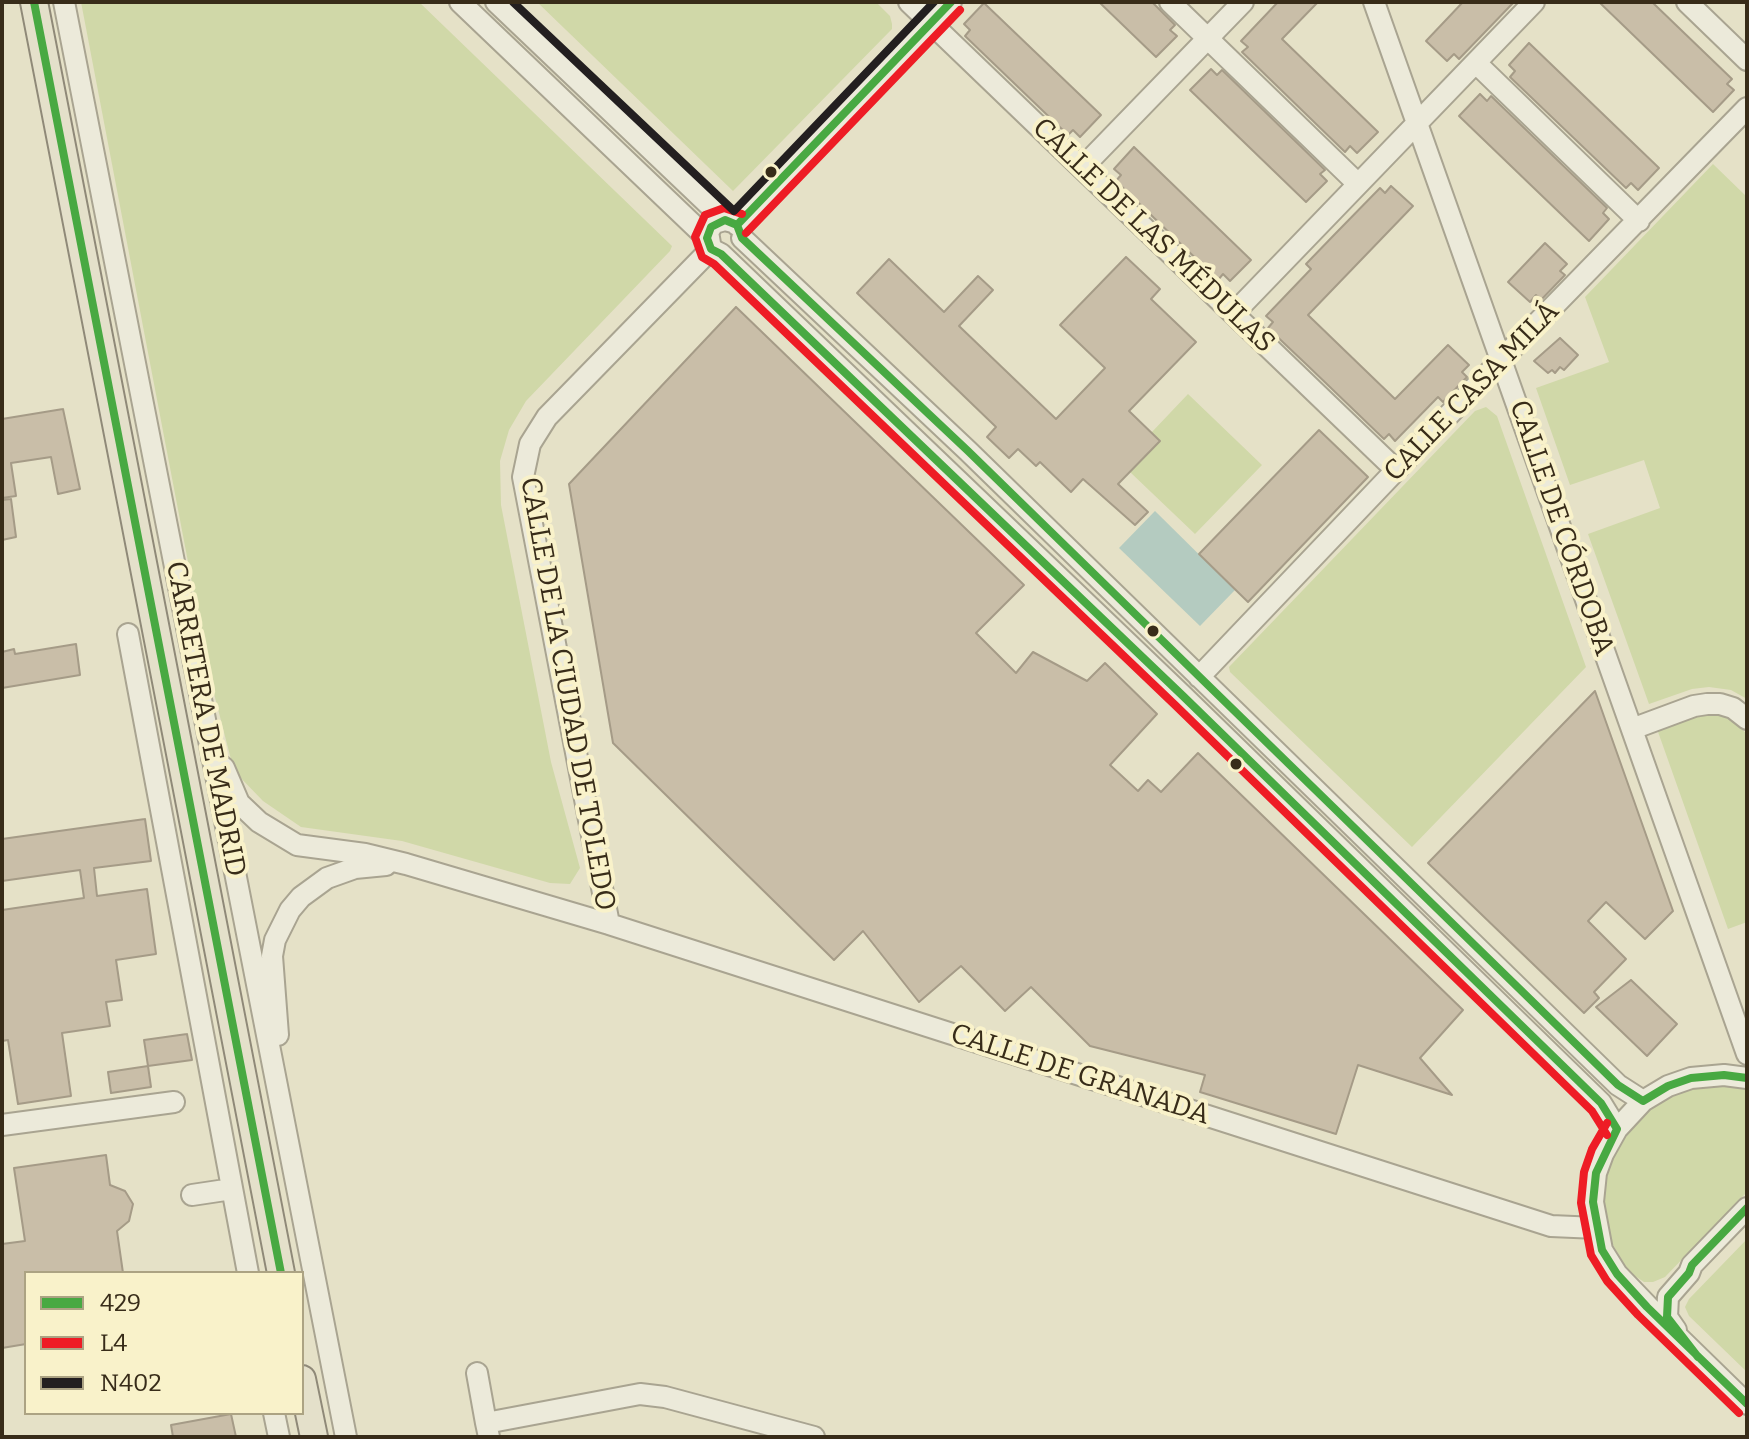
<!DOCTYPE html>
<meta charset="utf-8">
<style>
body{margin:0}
#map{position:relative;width:1749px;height:1439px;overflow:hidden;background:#e5e1c7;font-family:Bitter,serif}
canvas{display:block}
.frame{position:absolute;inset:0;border:4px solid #382c19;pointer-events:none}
.legend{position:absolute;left:24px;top:1271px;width:280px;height:144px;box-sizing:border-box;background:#f9f2ca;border:2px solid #aca383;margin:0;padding:10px 14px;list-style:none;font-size:24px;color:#382c19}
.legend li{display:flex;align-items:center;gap:16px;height:40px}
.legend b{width:40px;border:2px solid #aca383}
</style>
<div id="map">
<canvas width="1749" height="1439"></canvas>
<div class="frame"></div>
<ul class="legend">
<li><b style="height:10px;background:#48a942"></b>429</li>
<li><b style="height:10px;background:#ee1c25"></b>L4</li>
<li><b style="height:10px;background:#231f20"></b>N402</li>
</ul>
</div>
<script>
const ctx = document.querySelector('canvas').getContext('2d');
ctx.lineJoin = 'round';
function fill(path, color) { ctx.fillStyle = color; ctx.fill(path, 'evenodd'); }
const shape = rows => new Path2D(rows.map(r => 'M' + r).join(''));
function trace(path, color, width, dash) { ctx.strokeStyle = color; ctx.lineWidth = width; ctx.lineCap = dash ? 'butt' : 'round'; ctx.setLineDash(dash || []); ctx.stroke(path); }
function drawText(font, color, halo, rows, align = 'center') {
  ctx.font = font + ' Bitter,serif'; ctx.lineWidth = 8; ctx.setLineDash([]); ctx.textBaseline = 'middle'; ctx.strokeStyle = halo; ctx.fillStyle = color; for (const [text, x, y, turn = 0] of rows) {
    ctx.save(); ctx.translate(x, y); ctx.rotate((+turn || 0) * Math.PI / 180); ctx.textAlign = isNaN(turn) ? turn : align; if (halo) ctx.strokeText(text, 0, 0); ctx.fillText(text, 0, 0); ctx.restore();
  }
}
const green = shape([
 [81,2,419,2,672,246,670,251,526,401,509,430,500,461,501,505,551,762,580,868,570,884,550,883,402,841,301,827,263,801,234,771,211,682],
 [537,2,876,2,890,16,892,24,892,29,733,191],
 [1713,164,1747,197,1747,699,1731,690,1709,687,1692,689,1649,704,1588,534,1660,508,1644,460,1570,485,1536,388,1609,362,1585,297],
 [1188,394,1262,465,1195,534,1130,472,1159,441,1151,433],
 [1486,407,1497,416,1586,667,1412,847,1230,672,1229,667,1475,411],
 [1709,712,1728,717,1747,734,1747,922,1728,929,1657,729],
 [1705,1085,1747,1087,1747,1192,1665,1277,1653,1282,1644,1282,1629,1272,1610,1240,1603,1204,1608,1171,1620,1143,1637,1122,1654,1106,1676,1093],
 [1747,1239,1747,1372,1689,1316,1685,1307,1689,1299]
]);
const water = shape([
 [1155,511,1235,590,1200,626,1119,548]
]);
const building = shape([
 [1099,2,1152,2,1175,25,1170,30,1177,36,1156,57,1099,2],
 [1278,2,1318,2,1282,39,1378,132,1357,153,1350,146,1345,152,1242,52,1248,47,1241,41,1278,2],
 [1463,2,1514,2,1459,59,1454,54,1447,61,1426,41,1463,2],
 [1599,2,1652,2,1732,79,1727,84,1734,90,1713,112,1599,2],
 [984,3,1101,115,1080,137,1073,130,1068,135,965,36,970,30,964,24,984,3],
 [1529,43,1659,168,1638,190,1631,183,1626,188,1510,77,1515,71,1509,65,1529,43],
 [1211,69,1217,75,1222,70,1325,170,1320,174,1327,181,1306,202,1190,90,1211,69],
 [1480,94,1487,101,1491,96,1607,208,1603,213,1609,219,1589,241,1459,116,1480,94],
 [1134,147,1251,260,1230,281,1223,274,1218,280,1116,181,1121,175,1114,169,1134,147],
 [1391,186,1413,206,1308,315,1395,399,1448,345,1469,365,1462,372,1467,377,1443,402,1438,397,1395,441,1389,434,1384,439,1306,364,1268,328,1273,322,1266,316,1311,269,1306,264,1335,234,1380,188,1385,193,1391,186],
 [1545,243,1567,264,1560,271,1565,275,1541,300,1536,295,1530,302,1508,282,1545,243],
 [1126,257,1160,289,1151,299,1196,342,1129,411,1160,441,1118,484,1148,512,1135,525,1083,479,1071,492,1040,462,1036,466,1018,449,1009,458,987,437,996,427,857,293,889,259,944,312,978,276,993,290,959,326,1056,419,1105,368,1060,325,1126,257],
 [736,307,1024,585,976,633,1016,673,1033,652,1087,681,1105,663,1157,714,1110,765,1138,791,1148,780,1161,792,1198,753,1463,1010,1420,1058,1452,1095,1358,1065,1336,1134,1200,1092,1205,1075,1090,1046,1031,987,1005,1011,961,966,919,1002,863,931,834,960,613,743,569,484,736,307],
 [1560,338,1578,355,1564,370,1560,367,1555,373,1552,370,1548,373,1534,361,1560,338],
 [63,409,80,489,58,494,51,457,11,463,16,496,2,498,2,419,63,409],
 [1319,430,1368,477,1248,602,1199,554,1319,430],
 [11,499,16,537,2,540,2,500,11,499],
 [76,644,80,675,2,688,2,652,14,649,15,654,76,644],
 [1595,691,1673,911,1645,939,1606,902,1588,921,1626,959,1594,992,1599,998,1584,1013,1428,863,1595,691],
 [145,819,151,861,94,868,97,896,147,889,156,954,116,960,122,1000,106,1002,110,1026,62,1033,71,1096,18,1104,8,1040,2,1041,2,910,84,898,80,870,2,881,2,839,145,819],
 [1631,980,1677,1024,1647,1056,1596,1007,1631,980],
 [187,1034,192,1060,148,1066,144,1040,187,1034],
 [148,1066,151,1087,111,1093,108,1072,148,1066],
 [106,1155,110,1185,125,1191,133,1204,129,1221,117,1231,123,1273,26,1273,26,1344,2,1348,2,1244,25,1241,14,1168,106,1155],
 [231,1414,236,1437,173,1437,171,1425,231,1414]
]);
const minor = shape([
 [64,2,346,1437],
 [460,2,707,238],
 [496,2,725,220,733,222],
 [909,2,1396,470],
 [1170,2,1358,184],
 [1374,2,1747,1054],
 [1687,2,1747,60],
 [1476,63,1639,221],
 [1083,167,1243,2],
 [725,220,714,223,708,232,711,249,721,254,1183,696,1601,1103,1617,1129],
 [737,225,951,2],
 [742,238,968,451,1618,1085,1643,1101],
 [1234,313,1534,2],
 [128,634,248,1273],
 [1199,677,1502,359,1747,108],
 [1632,729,1694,706,1707,704,1720,704,1733,708,1747,719],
 [212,758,224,768,239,803,259,822,297,845,365,854,406,864,609,924,1551,1226,1597,1228],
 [609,924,523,477,530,444,547,417,711,249],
 [278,1035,272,956,275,940,290,910,301,897,327,878,355,868,386,865],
 [1747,1078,1724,1075,1691,1078,1668,1086,1643,1101,1617,1129,1603,1154,1596,1173,1593,1202,1602,1250,1617,1274,1668,1327,1747,1404],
 [2,1125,174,1102],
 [192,1195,232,1189],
 [1676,1330,1667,1317,1668,1297,1689,1273,1692,1265,1747,1208],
 [477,1373,486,1423],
 [274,1413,279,1437],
 [489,1437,486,1423,640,1394,665,1397,814,1437]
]);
const major = shape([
 [34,2,281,1273],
 [302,1379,314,1437]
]);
const bus1 = shape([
 [34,2,281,1273],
 [737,225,951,2],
 [1747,1078,1724,1075,1691,1078,1668,1086,1643,1101,1618,1085,968,451,742,238,737,225,725,220,711,227,707,238,711,249,721,254,1183,696,1601,1103,1617,1129,1596,1173,1593,1202,1602,1250,1617,1274,1647,1307,1747,1404],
 [1698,1357,1667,1317,1668,1297,1689,1273,1692,1265,1747,1208]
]);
const bus2 = shape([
 [742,214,724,208,705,215,695,237,702,257,714,264,1175,705,1592,1111,1607,1135],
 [746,233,960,10],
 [1607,1123,1592,1149,1584,1172,1581,1203,1591,1255,1607,1281,1638,1315,1739,1413]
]);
const bus3 = shape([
 [513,2,734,211,934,2]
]);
const markers = [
 [771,172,7,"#382c19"],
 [1153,631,7,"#382c19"],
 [1236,764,7,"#382c19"]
];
const streetNames = [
 ["CALLE DE LAS MÉDULAS",1153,236,44],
 ["CALLE CASA MILÁ",1472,392,-46],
 ["CALLE DE CÓRDOBA",1561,528,71],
 ["CALLE DE LA CIUDAD DE TOLEDO",567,694,80],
 ["CARRETERA DE MADRID",205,719,79],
 ["CALLE DE GRANADA",1080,1075,18]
];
fill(green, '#d0d8a8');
fill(water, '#b4cbc0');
fill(building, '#c9bea8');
trace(building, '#a59b87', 2);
trace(minor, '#a9a491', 24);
trace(major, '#8f8978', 30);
trace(minor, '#eceada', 20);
trace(major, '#e4e0ca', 26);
trace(bus1, '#48a942', 8);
trace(bus2, '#ee1c25', 8);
trace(bus3, '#231f20', 8);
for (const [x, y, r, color] of markers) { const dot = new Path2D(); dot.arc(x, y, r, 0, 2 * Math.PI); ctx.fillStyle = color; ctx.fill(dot); trace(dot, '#f9f2ca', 3); }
drawText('28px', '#382c19', '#f9f2ca', streetNames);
</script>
